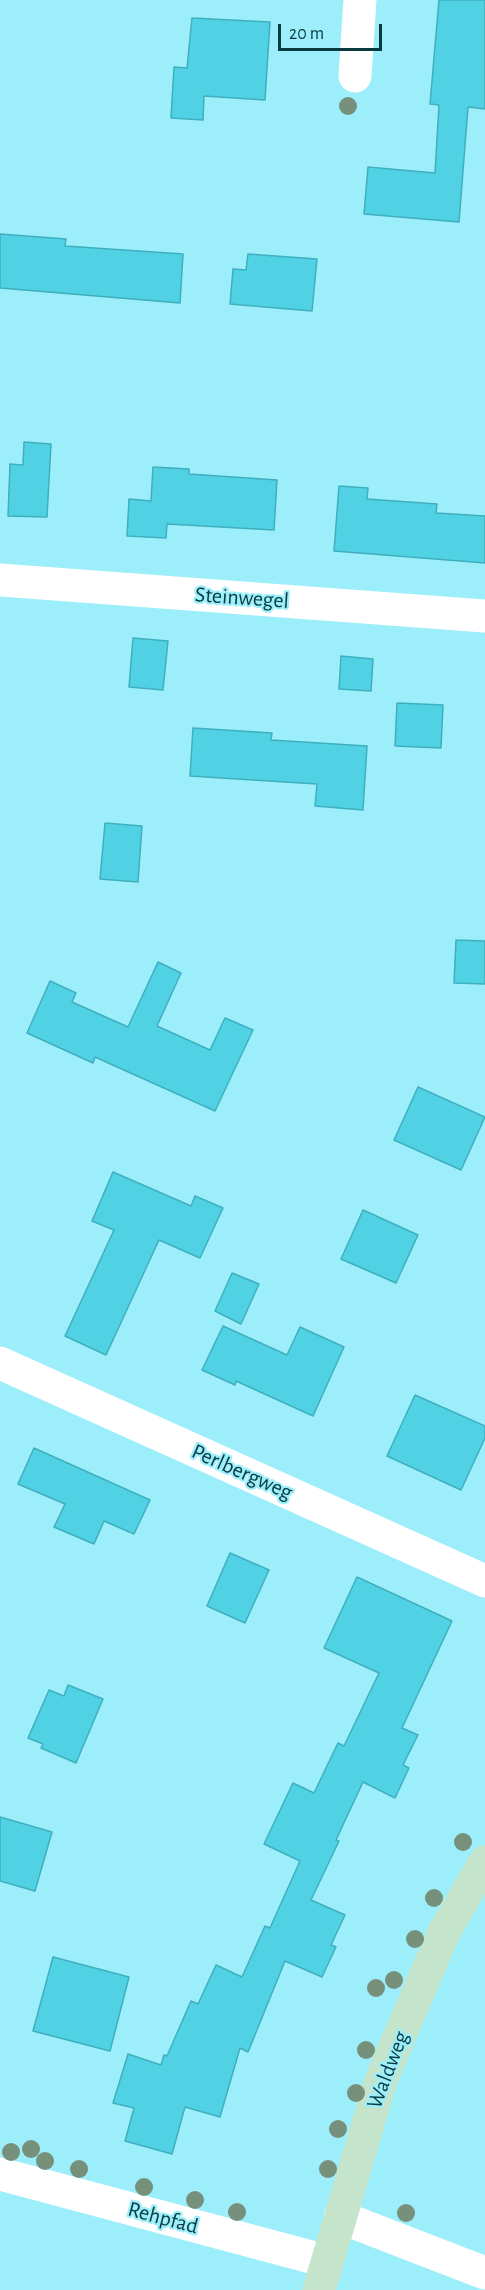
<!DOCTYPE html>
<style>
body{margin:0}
#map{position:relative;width:485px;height:2290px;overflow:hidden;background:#9deefb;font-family:"Alegreya Sans",sans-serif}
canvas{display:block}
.scale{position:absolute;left:278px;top:24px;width:104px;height:27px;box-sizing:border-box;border:3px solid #083a40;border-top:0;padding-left:8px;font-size:18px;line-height:21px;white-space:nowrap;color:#083a40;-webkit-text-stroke:4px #9deefb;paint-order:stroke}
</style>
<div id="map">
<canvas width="485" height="2290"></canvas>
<div class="scale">20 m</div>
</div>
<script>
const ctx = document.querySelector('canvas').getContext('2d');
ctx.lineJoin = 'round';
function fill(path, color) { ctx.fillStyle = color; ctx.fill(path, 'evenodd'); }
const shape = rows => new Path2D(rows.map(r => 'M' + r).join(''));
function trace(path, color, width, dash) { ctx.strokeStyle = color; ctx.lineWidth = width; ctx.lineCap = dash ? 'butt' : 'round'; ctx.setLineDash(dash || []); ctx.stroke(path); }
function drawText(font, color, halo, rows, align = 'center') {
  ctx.font = font + ' "Alegreya Sans",sans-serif'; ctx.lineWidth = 4.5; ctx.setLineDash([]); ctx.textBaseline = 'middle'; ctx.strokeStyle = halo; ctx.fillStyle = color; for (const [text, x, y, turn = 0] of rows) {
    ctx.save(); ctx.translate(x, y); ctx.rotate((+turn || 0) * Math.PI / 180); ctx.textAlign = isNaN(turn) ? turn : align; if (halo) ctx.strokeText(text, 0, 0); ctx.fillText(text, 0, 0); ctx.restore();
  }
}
const building = shape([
 [439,0,485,0,485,109,468,107,459,222,364,214,368,167,435,173,439,105,430,104,439,0],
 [192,18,270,22,265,100,204,96,203,120,171,118,174,67,187,68,192,18],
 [0,234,66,239,65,246,183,254,180,303,0,288,0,234],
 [248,254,317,259,312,311,230,304,233,269,246,270,248,254],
 [24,442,51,444,47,517,8,516,10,464,23,465,24,442],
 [153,467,189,469,189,474,277,480,274,530,167,524,166,538,127,536,129,499,151,501,153,467],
 [339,486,368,488,367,499,437,504,436,513,485,516,485,563,334,551,339,486],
 [133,638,168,641,163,690,129,687,133,638],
 [341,656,373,659,371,691,339,689,341,656],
 [397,703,443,705,441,748,395,746,397,703],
 [193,728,272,733,271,740,367,746,363,810,315,806,317,784,190,776,193,728],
 [105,823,142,826,138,882,100,879,105,823],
 [456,940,485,941,485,984,454,983,456,940],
 [158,962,181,973,157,1026,210,1050,225,1018,253,1030,215,1111,95,1057,93,1063,27,1033,50,981,76,993,72,1002,128,1027,158,962],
 [418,1087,485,1117,461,1170,394,1140,418,1087],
 [113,1172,191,1206,195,1196,223,1208,200,1258,159,1240,106,1355,65,1336,114,1230,92,1221,113,1172],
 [363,1210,418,1235,396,1283,341,1259,363,1210],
 [232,1273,259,1284,241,1324,215,1311,232,1273],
 [223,1326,287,1355,300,1327,344,1347,313,1416,236,1381,235,1385,202,1370,223,1326],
 [415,1395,485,1426,485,1438,461,1490,387,1456,415,1395],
 [34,1448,150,1500,134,1534,104,1521,94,1544,54,1527,65,1504,18,1484,34,1448],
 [230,1553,269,1570,245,1623,207,1606,230,1553],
 [357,1577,452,1621,402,1728,418,1735,403,1765,409,1768,395,1798,363,1782,336,1840,339,1841,311,1900,345,1915,331,1945,336,1947,322,1977,285,1961,248,2052,240,2048,220,2117,185,2107,172,2154,125,2141,134,2108,113,2103,128,2054,161,2065,164,2055,167,2056,191,2001,198,2004,216,1965,242,1977,265,1926,270,1928,300,1861,264,1844,293,1783,314,1793,338,1743,344,1746,379,1673,324,1648,357,1577],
 [68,1685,103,1699,76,1763,41,1748,43,1744,28,1738,49,1690,64,1696,68,1685],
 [0,1817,52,1832,35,1891,0,1881,0,1817],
 [53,1957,129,1977,110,2051,33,2031,53,1957]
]);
const street = shape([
 [355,76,360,0],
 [0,580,485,616],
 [0,1363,485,1581],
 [0,2174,326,2261],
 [340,2217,485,2273]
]);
const secondary = shape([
 [319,2290,381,2080,444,1932,485,1862]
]);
const trees = [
 [348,106],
 [463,1842],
 [434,1898],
 [415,1939],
 [394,1980],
 [376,1988],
 [366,2050],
 [356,2093],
 [338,2129],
 [31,2149],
 [11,2152],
 [45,2161],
 [79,2169],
 [328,2169],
 [144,2187],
 [195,2200],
 [237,2212],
 [406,2213]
];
const streetNames = [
 ["Steinwegel",242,598,4],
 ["Perlbergweg",242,1472,24],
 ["Waldweg",388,2070,-69],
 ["Rehpfad",163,2218,15]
];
fill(building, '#51d2e4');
trace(building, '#3fafbe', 1.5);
trace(street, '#fff', 33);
trace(secondary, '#c4e4cb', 33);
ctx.fillStyle = '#76907c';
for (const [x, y] of trees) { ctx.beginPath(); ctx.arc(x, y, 9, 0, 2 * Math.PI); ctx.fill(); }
drawText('22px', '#083a40', '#9deefb', streetNames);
</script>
